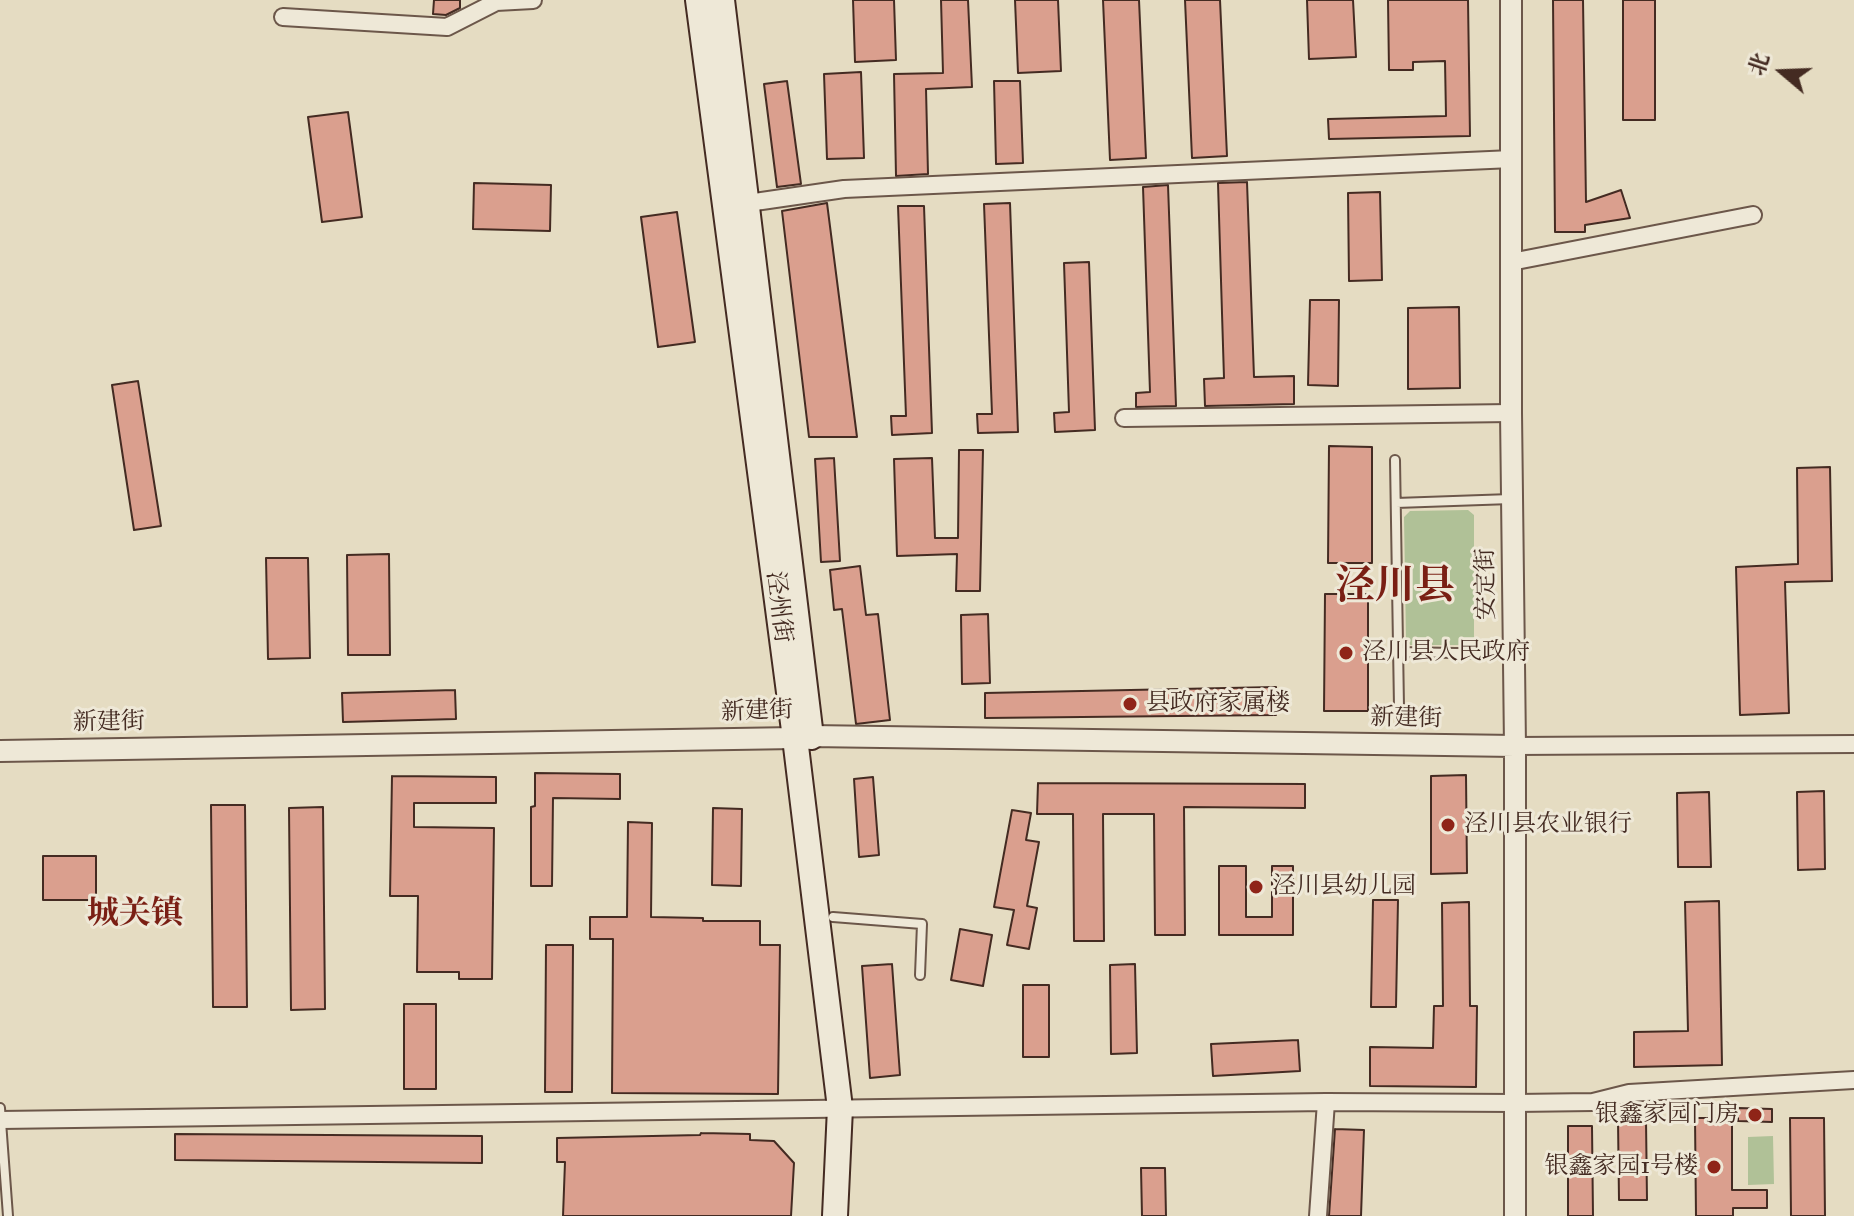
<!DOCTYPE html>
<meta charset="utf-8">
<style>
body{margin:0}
#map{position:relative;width:1854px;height:1216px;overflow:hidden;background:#e5dcc2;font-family:"IM FELL Great Primer","Noto Serif SC",serif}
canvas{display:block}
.north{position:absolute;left:1742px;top:32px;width:80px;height:80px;-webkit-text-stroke:6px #eee8d7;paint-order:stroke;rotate:289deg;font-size:22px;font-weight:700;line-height:32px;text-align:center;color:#442b22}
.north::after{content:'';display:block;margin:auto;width:28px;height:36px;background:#442b22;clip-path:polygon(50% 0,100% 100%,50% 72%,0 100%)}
</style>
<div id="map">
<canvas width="1854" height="1216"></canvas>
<div class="north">北</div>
</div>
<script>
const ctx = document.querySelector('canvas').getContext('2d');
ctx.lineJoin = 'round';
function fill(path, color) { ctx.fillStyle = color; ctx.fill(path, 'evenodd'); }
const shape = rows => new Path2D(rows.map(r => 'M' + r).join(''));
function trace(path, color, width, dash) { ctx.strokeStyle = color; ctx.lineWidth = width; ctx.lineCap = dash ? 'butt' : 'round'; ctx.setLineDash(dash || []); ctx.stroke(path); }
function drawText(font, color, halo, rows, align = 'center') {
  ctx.font = font + ' "IM FELL Great Primer","Noto Serif SC",serif'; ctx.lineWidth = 6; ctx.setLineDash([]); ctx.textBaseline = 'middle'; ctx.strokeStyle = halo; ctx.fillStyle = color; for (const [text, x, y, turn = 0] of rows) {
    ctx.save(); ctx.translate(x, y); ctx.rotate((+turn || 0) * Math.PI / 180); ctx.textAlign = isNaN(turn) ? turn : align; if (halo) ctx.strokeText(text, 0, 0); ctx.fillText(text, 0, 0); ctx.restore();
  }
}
const green = shape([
 [1468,510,1474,515,1474,637,1469,645,1410,645,1406,639,1404,517,1410,511],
 [1773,1136,1774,1184,1748,1185,1748,1137]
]);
const building = shape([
 [434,0,460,0,460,8,446,15,433,14,434,0],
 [853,0,894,0,896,60,855,62,853,0],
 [941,0,968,0,972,87,926,89,928,174,896,176,894,74,943,73,941,0],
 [1015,0,1058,0,1061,71,1018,73,1015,0],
 [1103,0,1139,0,1146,158,1110,160,1103,0],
 [1185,0,1220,0,1227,156,1192,158,1185,0],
 [1307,0,1353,0,1356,57,1309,59,1307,0],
 [1388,0,1468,0,1470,136,1329,139,1328,119,1446,116,1445,61,1413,62,1413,70,1389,70,1388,0],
 [1553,0,1583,0,1586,202,1621,190,1630,218,1585,225,1585,232,1555,232,1553,0],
 [1623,0,1655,0,1655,120,1623,120,1623,0],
 [861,72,864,158,827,159,824,74,861,72],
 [787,81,801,184,777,187,764,84,787,81],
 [994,81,1020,81,1023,163,996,164,994,81],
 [348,112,362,217,322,222,308,117,348,112],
 [1247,182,1254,377,1294,376,1294,404,1205,406,1204,379,1224,378,1218,183,1247,182],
 [474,183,551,185,550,231,473,229,474,183],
 [1168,185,1176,406,1136,407,1136,393,1150,392,1143,187,1168,185],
 [1380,192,1382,280,1349,281,1348,193,1380,192],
 [827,203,857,437,809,437,782,211,827,203],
 [1010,203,1018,432,978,433,977,414,992,414,984,204,1010,203],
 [898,206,924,206,932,433,892,435,891,416,906,416,898,206],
 [677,212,695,342,658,347,641,217,677,212],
 [1089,262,1095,430,1055,432,1054,413,1069,412,1064,263,1089,262],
 [1310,300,1339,300,1338,386,1308,385,1310,300],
 [1459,307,1460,388,1408,389,1408,308,1459,307],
 [138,381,161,526,134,530,112,385,138,381],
 [1329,446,1372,447,1372,563,1328,563,1329,446],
 [959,450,983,450,980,591,956,591,957,554,897,556,894,459,932,458,935,538,958,538,959,450],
 [834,458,840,561,821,562,815,459,834,458],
 [1830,467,1832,581,1785,582,1789,713,1740,715,1736,567,1798,564,1797,468,1830,467],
 [389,554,390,655,348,655,347,555,389,554],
 [266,558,308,558,310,658,268,659,266,558],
 [860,566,866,615,878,614,890,720,856,724,842,609,834,610,830,570,860,566],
 [1325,594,1368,594,1368,711,1324,711,1325,594],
 [988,614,990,683,962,684,961,615,988,614],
 [1276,687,1276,715,985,718,985,693,1276,687],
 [455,690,456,719,343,722,342,693,455,690],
 [535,773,620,774,620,799,553,798,552,886,531,886,531,807,535,806,535,773],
 [1466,775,1467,873,1431,874,1431,776,1466,775],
 [392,776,496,777,496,803,414,803,414,827,494,828,492,979,459,979,459,972,417,972,418,896,390,896,392,776],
 [873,777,879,855,859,857,854,779,873,777],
 [1038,783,1305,784,1305,808,1184,807,1185,935,1155,935,1154,814,1103,814,1104,941,1074,941,1073,814,1037,814,1038,783],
 [1824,791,1825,869,1798,870,1797,792,1824,791],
 [1709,792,1711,867,1678,867,1677,793,1709,792],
 [211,805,245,805,247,1007,213,1007,211,805],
 [323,807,325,1009,291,1010,289,808,323,807],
 [713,808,742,809,741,886,712,885,713,808],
 [1012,810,1031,813,1026,840,1039,842,1027,906,1037,908,1029,949,1007,945,1014,910,994,907,1012,810],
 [628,822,652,823,651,917,703,918,703,921,760,921,760,945,780,945,778,1094,612,1093,613,939,590,939,590,917,627,917,628,822],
 [43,856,96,856,96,900,43,900,43,856],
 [1219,866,1246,866,1246,917,1272,917,1272,866,1293,866,1293,935,1219,935,1219,866],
 [1373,900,1398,900,1396,1007,1371,1007,1373,900],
 [1719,901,1722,1065,1634,1067,1634,1032,1688,1031,1685,902,1719,901],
 [1469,902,1470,1006,1477,1006,1476,1087,1370,1086,1370,1047,1433,1048,1434,1006,1443,1006,1442,903,1469,902],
 [960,929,992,935,983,986,951,980,960,929],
 [546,945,573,945,572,1092,545,1092,546,945],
 [892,964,900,1075,870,1078,862,966,892,964],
 [1135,964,1137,1053,1111,1054,1110,965,1135,964],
 [1023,985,1049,985,1049,1057,1023,1057,1023,985],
 [404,1004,436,1004,436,1089,404,1089,404,1004],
 [1298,1040,1300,1071,1213,1076,1211,1044,1298,1040],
 [1738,1108,1772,1109,1772,1122,1738,1121,1738,1108],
 [1695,1118,1732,1118,1732,1190,1767,1190,1767,1208,1733,1208,1733,1216,1696,1216,1695,1118],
 [1790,1118,1824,1118,1825,1216,1791,1216,1790,1118],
 [1618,1120,1646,1120,1647,1200,1619,1200,1618,1120],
 [1568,1126,1592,1126,1593,1216,1568,1216,1568,1126],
 [1335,1129,1364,1130,1361,1216,1329,1216,1335,1129],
 [701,1133,750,1134,750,1140,774,1141,794,1163,791,1216,563,1216,565,1162,557,1162,557,1138,700,1135,701,1133],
 [175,1134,482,1136,482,1163,175,1160,175,1134],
 [1141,1168,1165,1168,1166,1216,1142,1216,1141,1168]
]);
const service = shape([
 [1395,460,1399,707],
 [1396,503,1511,499],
 [1398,652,1513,654],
 [833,917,922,924,920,975],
 [0,1108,8,1216]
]);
const minor = shape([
 [283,17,447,27,496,2,533,0],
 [748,203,844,189,1512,159],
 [1511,262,1753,215],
 [1124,418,1511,413],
 [1515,746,1854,744],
 [1,1120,1326,1102,1516,1103,1593,1102,1629,1093,1854,1080],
 [1318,1216,1326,1102]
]);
const tertiary = shape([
 [1511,0,1511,413,1515,746,1515,1216],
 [0,751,795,738,811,736,1515,746]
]);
const secondary = shape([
 [698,0,795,738,840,1108,835,1216],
 [722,0,811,737]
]);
const markers = [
 [1346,653,8,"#8f2418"],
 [1130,704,8,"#8f2418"],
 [1448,825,8,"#8f2418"],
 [1256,887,8,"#8f2418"],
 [1755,1115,8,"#8f2418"],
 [1714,1167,8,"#8f2418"]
];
const streetNames = [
 ["安定街",1487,584,-91],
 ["泾州街",778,607,83],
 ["新建街",757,712,-2],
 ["新建街",1406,719,1],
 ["新建街",109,723,-1]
];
const poiNames = [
 ["泾川县人民政府",1362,653],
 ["县政府家属楼",1146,704],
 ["泾川县农业银行",1464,825],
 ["泾川县幼儿园",1272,887],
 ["银鑫家园门房",1739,1115,"right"],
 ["银鑫家园1号楼",1698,1167,"right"]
];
const districtNames = [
 ["城关镇",135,915]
];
const townNames = [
 ["泾川县",1395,588]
];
fill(green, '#b0c197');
fill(building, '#da9f8e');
trace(building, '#442b22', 2);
trace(service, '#6c574a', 12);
trace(minor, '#6c574a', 20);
trace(tertiary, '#6c574a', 24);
trace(secondary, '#442b22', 28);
trace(service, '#eee8d7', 8);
trace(minor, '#eee8d7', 16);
trace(tertiary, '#eee8d7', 20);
trace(secondary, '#eee8d7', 24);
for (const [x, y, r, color] of markers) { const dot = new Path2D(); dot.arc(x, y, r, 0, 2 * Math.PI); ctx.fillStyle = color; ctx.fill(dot); trace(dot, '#eee8d7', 3); }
drawText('24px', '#442b22', '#eee8d7', streetNames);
drawText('24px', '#442b22', '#eee8d7', poiNames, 'left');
drawText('bold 32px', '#7a1f14', '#eee8d7', districtNames);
drawText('bold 40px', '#7a1f14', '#eee8d7', townNames);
</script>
